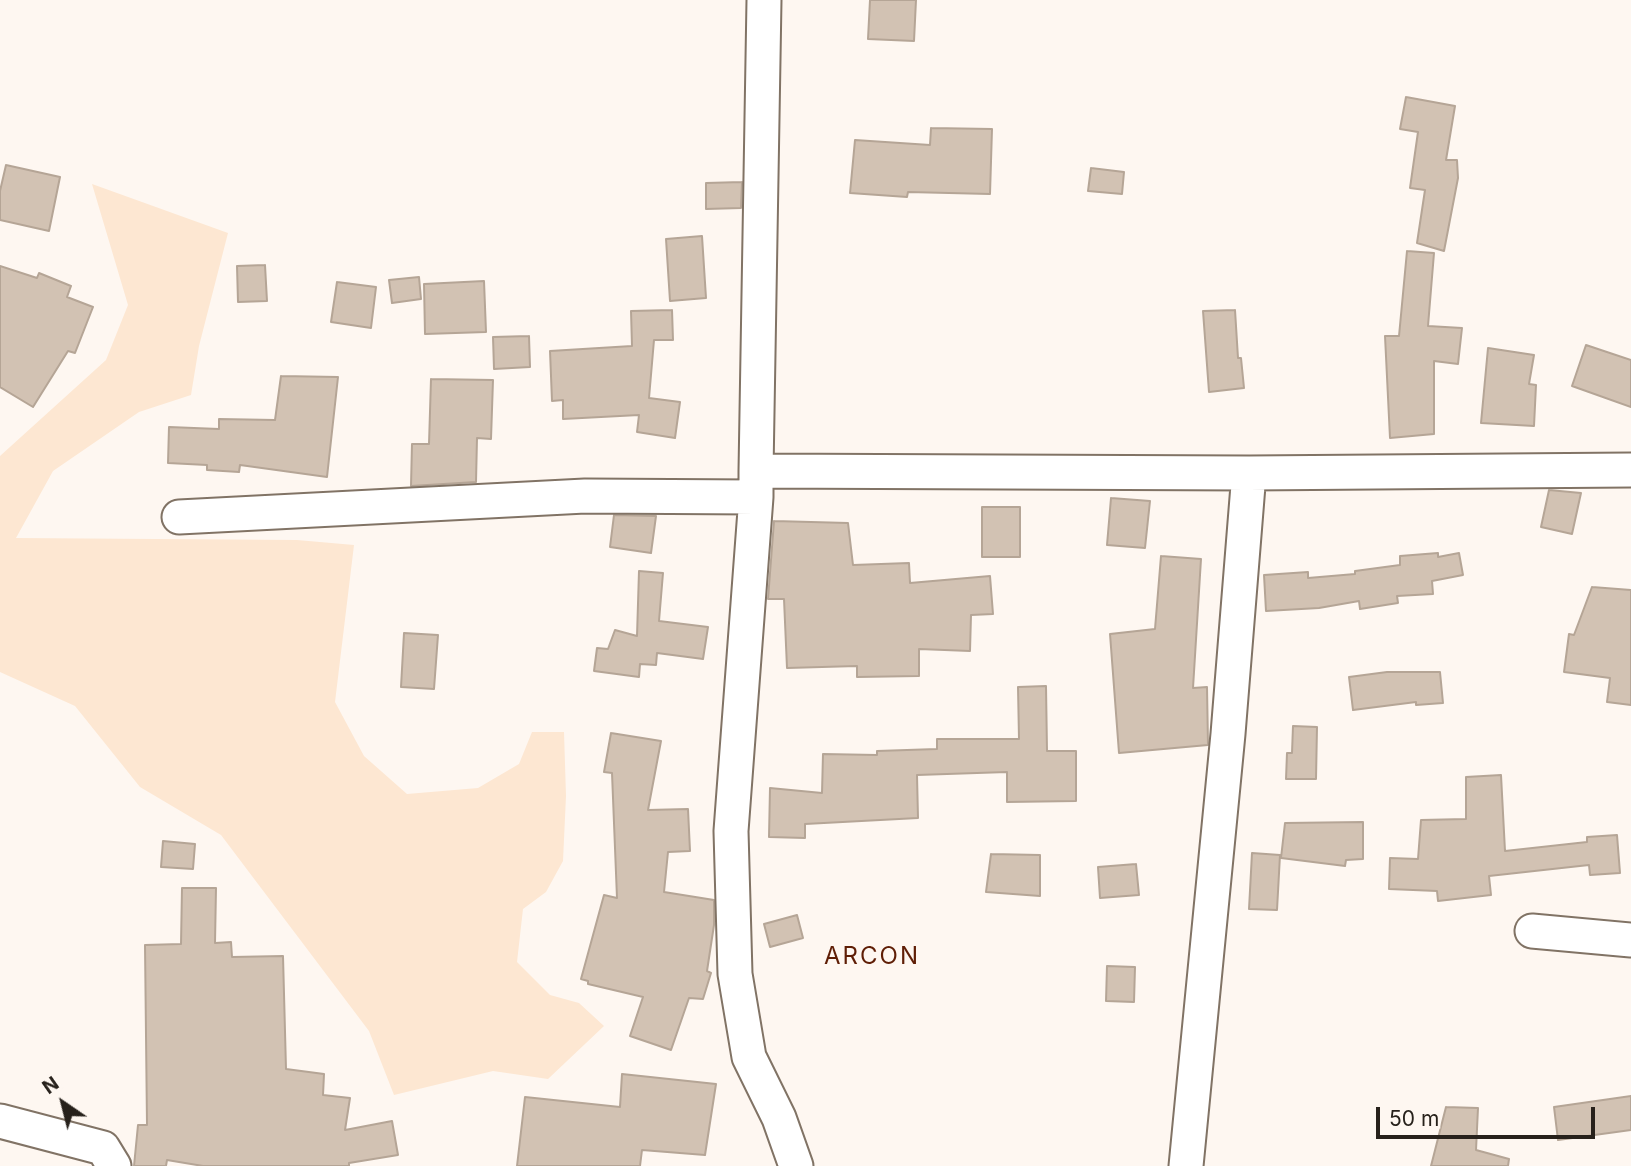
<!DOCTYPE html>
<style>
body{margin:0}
#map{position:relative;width:1631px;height:1166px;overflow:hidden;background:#fef7f1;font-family:Inter,sans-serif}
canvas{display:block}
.north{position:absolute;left:28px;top:1068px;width:70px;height:70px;-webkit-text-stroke:5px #fef7f1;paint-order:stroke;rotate:325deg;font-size:19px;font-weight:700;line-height:28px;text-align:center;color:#27211b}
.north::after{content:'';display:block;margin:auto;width:24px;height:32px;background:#27211b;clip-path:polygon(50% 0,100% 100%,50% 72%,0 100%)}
.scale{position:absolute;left:1376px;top:1107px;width:219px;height:32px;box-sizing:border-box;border:4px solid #27211b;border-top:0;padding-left:9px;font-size:21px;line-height:24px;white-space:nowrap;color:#27211b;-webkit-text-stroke:5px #fef7f1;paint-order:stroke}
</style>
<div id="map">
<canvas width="1631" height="1166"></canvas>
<div class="north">N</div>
<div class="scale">50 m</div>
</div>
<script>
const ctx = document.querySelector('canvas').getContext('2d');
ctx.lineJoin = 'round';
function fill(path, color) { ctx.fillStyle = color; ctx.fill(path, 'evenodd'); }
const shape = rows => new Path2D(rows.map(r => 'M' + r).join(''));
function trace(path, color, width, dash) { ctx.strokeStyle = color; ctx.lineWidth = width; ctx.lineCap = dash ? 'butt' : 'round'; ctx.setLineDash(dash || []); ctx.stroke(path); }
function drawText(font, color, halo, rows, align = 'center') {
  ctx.font = font + ' Inter,sans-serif'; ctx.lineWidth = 7; ctx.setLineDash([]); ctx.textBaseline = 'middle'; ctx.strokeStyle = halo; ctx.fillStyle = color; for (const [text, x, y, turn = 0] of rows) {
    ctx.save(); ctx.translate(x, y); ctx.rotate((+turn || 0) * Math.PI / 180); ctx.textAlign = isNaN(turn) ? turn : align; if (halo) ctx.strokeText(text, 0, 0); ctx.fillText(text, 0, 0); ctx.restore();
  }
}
const green = shape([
 [92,184,228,233,199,346,191,395,139,412,53,471,16,538,297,540,354,545,335,702,364,756,407,794,478,788,519,764,532,732,564,732,566,796,563,861,546,892,523,909,517,962,550,995,579,1003,604,1026,548,1079,493,1071,394,1095,369,1031,221,835,140,787,75,706,0,672,0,456,106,360,128,305]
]);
const building = shape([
 [870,0,916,0,914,41,868,39,870,0],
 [1406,97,1455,106,1446,160,1457,160,1458,178,1444,251,1417,243,1425,190,1410,188,1418,132,1400,129,1406,97],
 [931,128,992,129,990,194,908,192,907,197,850,193,855,140,930,145,931,128],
 [6,165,60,177,49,231,0,220,0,191,6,165],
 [1091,168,1124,172,1122,194,1088,191,1091,168],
 [742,182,741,208,706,209,706,183,742,182],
 [702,236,706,298,670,301,666,239,702,236],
 [1407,251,1434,253,1428,326,1462,328,1458,364,1434,361,1434,434,1390,438,1385,336,1399,336,1407,251],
 [265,265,267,301,238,302,237,266,265,265],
 [0,266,37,278,39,273,71,286,67,297,93,307,75,353,68,351,33,407,0,387,0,266],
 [419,277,421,299,392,303,389,280,419,277],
 [484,281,486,332,425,334,424,284,484,281],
 [337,282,376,287,371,328,331,322,337,282],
 [672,310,673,340,654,340,649,398,680,402,675,438,637,432,639,415,563,419,563,400,552,401,550,351,632,346,631,311,672,310],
 [1235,310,1238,358,1241,358,1244,388,1209,392,1203,311,1235,310],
 [529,336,530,367,494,369,493,337,529,336],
 [1586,345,1631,360,1631,407,1572,386,1586,345],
 [1488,348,1534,355,1529,384,1536,385,1534,426,1481,423,1488,348],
 [281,376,338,377,327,477,240,465,239,472,207,470,207,465,168,463,169,427,219,429,219,419,275,420,281,376],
 [431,379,493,380,491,439,477,438,476,482,411,486,412,444,429,444,431,379],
 [1549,490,1581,493,1572,534,1541,527,1549,490],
 [1111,498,1150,501,1145,548,1107,545,1111,498],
 [982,507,1020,507,1020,557,982,557,982,507],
 [614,515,656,516,651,553,610,547,614,515],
 [774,521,848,523,853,565,909,563,910,583,990,576,993,614,971,615,970,651,919,649,919,676,857,677,857,666,787,668,784,599,768,599,774,521],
 [1438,553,1438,557,1459,553,1463,575,1432,581,1433,594,1397,596,1398,603,1360,609,1359,601,1319,608,1266,611,1264,575,1308,572,1308,578,1355,574,1355,571,1400,565,1400,556,1438,553],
 [1161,556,1201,559,1193,688,1207,687,1208,745,1119,753,1110,634,1155,629,1161,556],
 [639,571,663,573,659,621,708,627,703,659,657,653,656,665,640,664,639,677,594,671,597,648,608,649,615,630,637,636,639,571],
 [1592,587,1631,590,1631,705,1607,702,1610,678,1564,672,1569,634,1574,635,1592,587],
 [404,633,438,635,434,689,401,687,404,633],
 [1387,672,1440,672,1443,703,1416,705,1416,702,1353,710,1349,677,1387,672],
 [1046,686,1047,751,1076,751,1076,801,1007,802,1007,772,917,775,918,818,805,824,805,838,769,837,770,788,822,793,823,754,877,755,877,751,937,749,937,739,1019,739,1018,687,1046,686],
 [1293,726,1317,727,1316,779,1286,779,1287,753,1292,753,1293,726],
 [611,733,661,741,648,810,688,809,690,851,668,852,664,892,714,900,714,925,707,971,711,973,703,999,689,998,671,1050,630,1036,643,997,588,984,588,981,581,979,604,895,617,898,612,773,604,772,611,733],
 [1501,775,1505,851,1587,842,1587,837,1617,835,1620,873,1590,875,1589,865,1489,876,1491,895,1438,901,1437,891,1389,889,1390,858,1418,859,1421,820,1466,819,1466,777,1501,775],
 [1363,822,1363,859,1346,860,1345,866,1281,858,1285,823,1363,822],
 [163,841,195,844,193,869,161,867,163,841],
 [1252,853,1280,855,1277,910,1249,909,1252,853],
 [991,854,1040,855,1040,896,986,892,991,854],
 [1136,864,1139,895,1100,898,1098,867,1136,864],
 [182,888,216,888,215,943,231,942,232,957,283,956,286,1069,324,1074,323,1095,350,1098,345,1130,392,1121,398,1155,349,1163,349,1166,203,1166,167,1160,166,1166,134,1166,138,1125,147,1125,145,945,181,944,182,888],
 [797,915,803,938,770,947,764,924,797,915],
 [1107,966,1135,967,1134,1002,1106,1001,1107,966],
 [622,1074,716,1084,705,1155,642,1150,640,1166,517,1166,525,1097,620,1107,622,1074],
 [1631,1096,1631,1130,1558,1140,1554,1107,1631,1096],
 [1446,1107,1478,1108,1476,1150,1509,1159,1508,1166,1431,1166,1446,1107]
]);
const street = shape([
 [756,471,764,0],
 [179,517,585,496,756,497],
 [1532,931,1631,940],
 [0,1121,103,1148,114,1166],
 [796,1166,779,1118,749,1057,735,974,731,831,756,497,756,471,1249,473,1631,470],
 [1186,1166,1228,734,1249,473]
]);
const quarterNames = [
 ["ARCON",872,957]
];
fill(green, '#fde7d2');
fill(building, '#d2c2b3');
trace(building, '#b5a596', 2);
trace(street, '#817365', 37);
trace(street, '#fff', 33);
ctx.letterSpacing = '2px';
drawText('24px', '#5f1e06', '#fef7f1', quarterNames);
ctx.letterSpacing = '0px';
</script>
